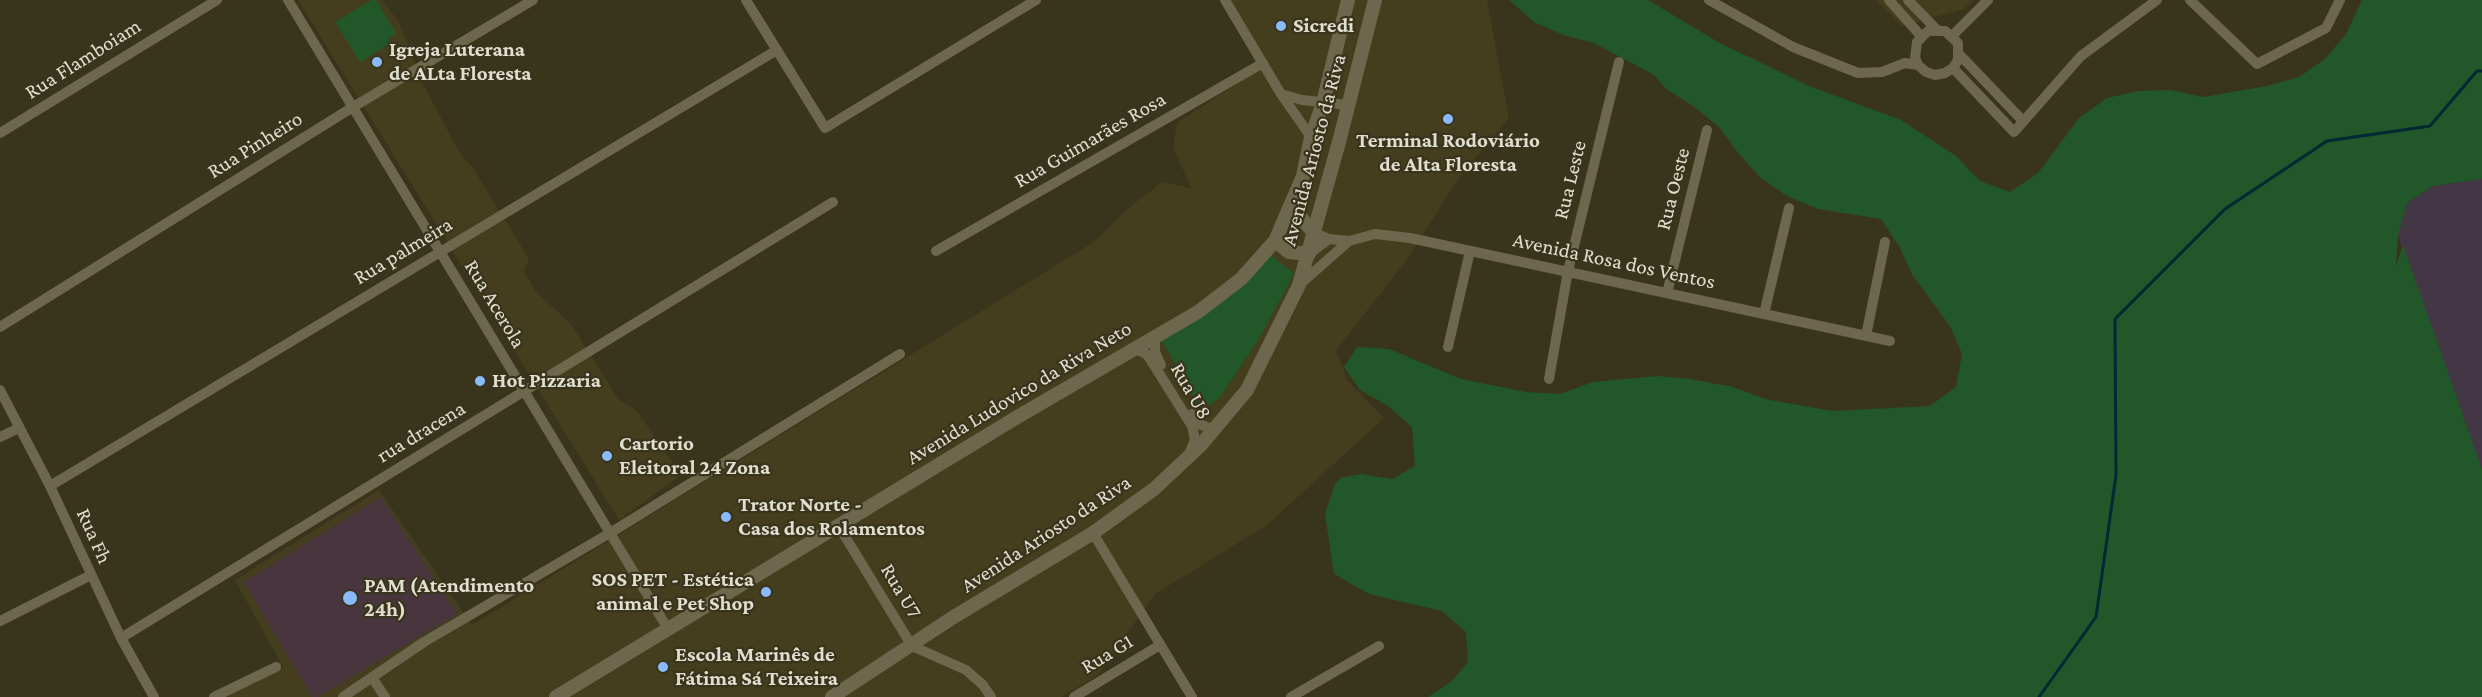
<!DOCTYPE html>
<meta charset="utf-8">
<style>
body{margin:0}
canvas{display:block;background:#39341c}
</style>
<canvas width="2482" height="697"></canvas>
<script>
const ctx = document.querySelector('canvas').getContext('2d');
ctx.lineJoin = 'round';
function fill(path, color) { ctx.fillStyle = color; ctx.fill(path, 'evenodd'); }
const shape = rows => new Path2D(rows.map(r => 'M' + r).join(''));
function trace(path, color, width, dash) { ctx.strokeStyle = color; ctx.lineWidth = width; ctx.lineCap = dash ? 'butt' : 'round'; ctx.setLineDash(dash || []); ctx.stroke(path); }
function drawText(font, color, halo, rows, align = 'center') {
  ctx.font = font + ' "Crimson Pro",serif'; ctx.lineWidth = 4.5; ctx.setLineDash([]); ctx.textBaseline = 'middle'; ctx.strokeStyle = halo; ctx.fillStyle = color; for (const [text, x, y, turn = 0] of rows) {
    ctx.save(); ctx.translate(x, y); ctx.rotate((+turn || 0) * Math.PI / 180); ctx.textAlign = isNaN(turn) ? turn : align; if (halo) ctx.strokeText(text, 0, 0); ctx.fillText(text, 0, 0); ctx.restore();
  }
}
const built = shape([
 [298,0,382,0,399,22,423,84,459,152,473,168,529,259,524,271,535,291,571,324,618,399,637,411,681,475,619,520],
 [1230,0,1487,0,1509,118,1460,176,1406,261,1336,350,1348,381,1384,418,1267,525,1155,594,1098,675,1061,697,226,697,283,667,235,580,379,490,472,625,1094,242,1125,211,1162,182,1191,188,1173,147,1177,123,1259,69],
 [1876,0,1974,0,1964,9,1902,26]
]);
const industrial = shape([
 [2482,179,2482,469,2398,235,2407,203,2433,186]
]);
const medical = shape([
 [381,497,457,614,318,697,312,697,244,582]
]);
const green = shape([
 [372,0,376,0,396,33,388,38,391,43,360,62,335,22],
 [1509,0,1648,0,1718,42,1809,86,1901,120,1956,156,1980,181,2010,192,2038,173,2079,118,2107,98,2138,91,2171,90,2203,97,2267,86,2299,77,2325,59,2346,34,2362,0,2482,0,2482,179,2433,186,2407,203,2398,235,2396,266,2403,245,2482,469,2482,697,1428,697,1451,682,1468,662,1466,632,1442,611,1369,594,1334,574,1325,514,1335,484,1341,478,1361,474,1392,479,1415,466,1412,427,1388,406,1360,390,1344,367,1357,347,1389,349,1461,379,1526,392,1560,394,1593,382,1658,376,1690,379,1733,387,1765,399,1832,411,1930,406,1956,387,1962,354,1950,326,1913,276,1899,246,1881,219,1818,209,1787,196,1761,178,1739,154,1719,127,1693,106,1666,89,1654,75,1594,43,1563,35,1534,22],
 [1272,256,1294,274,1257,342,1221,396,1210,405,1200,408,1162,341,1202,317]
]);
const stream = shape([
 [2039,697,2096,617,2116,475,2115,319,2225,209,2327,141,2430,126,2477,71,2482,71]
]);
const minor = shape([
 [288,0,668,629],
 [746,0,825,128,1036,0],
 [1225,0,1281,94,1311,137],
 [1709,0,1793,47,1858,73,1882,72,1905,63,1918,65,1926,72,1935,75,1945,73,1953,68,1958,60,1958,43,1945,31,1928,31,1917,42,1915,58,1918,65],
 [1889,0,1921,36],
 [1908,0,1937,30],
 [2190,0,2257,64,2326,28,2340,0],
 [1952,36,1988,0],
 [1959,54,2023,121],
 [1953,68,2014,132,2081,56,2157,0],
 [1281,94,1302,100,1347,105],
 [0,133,217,0],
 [1313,232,1329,239,1349,241,1375,234,1410,238,1890,341],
 [936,251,1263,63],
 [1309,254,1329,239],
 [1299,285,1349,241],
 [1667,293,1707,130],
 [1764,314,1789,208],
 [0,327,353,107,533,0],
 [1866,336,1885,242],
 [1155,337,1155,352,1161,365],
 [1448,347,1470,251],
 [1134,349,1145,353,1149,357,1192,426,1195,440,1189,454],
 [1549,379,1568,271,1619,62],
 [0,390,50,486,121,638,154,697],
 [1192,414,1199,424,1214,430],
 [0,437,19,428],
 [50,486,777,50],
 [838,525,912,646,966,670,983,685,991,697],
 [1093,533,1192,697],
 [0,621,91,575],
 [121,638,833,202],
 [373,679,385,697],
 [214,697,276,667],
 [343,697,424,642,610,533,900,354],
 [1074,697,1160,645],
 [1291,697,1379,646]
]);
const tertiary = shape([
 [1288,213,1302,219,1313,232],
 [1275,241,1289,252,1309,254],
 [556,697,1019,416,1198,312,1241,279,1275,241,1303,176,1311,137,1323,103,1348,0],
 [832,697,952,618,1093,533,1154,489,1200,446,1247,390,1299,285,1339,142,1375,0]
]);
const markers = [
 [1281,26,6,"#8abafc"],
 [377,62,6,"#8abafc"],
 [1448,119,6,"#8abafc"],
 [480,381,6,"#8abafc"],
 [607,456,6,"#8abafc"],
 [726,517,6,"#8abafc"],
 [766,592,6,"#8abafc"],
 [350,598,8,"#8abafc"],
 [663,667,6,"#8abafc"]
];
const poiNames = [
 ["Sicredi",1293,26],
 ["Igreja Luterana",389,50],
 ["de ALta Floresta",389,74],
 ["Terminal Rodoviário",1448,141,"center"],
 ["de Alta Floresta",1448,165,"center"],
 ["Hot Pizzaria",492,381],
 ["Cartorio",619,444],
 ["Eleitoral 24 Zona",619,468],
 ["Trator Norte -",738,505],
 ["Casa dos Rolamentos",738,529],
 ["SOS PET - Estética",754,580,"right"],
 ["animal e Pet Shop",754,604,"right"],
 ["PAM (Atendimento",364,586],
 ["24h)",364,610],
 ["Escola Marinês de",675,655],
 ["Fátima Sá Teixeira",675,679]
];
const streetNames = [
 ["Rua Flamboiam",83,59,-32],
 ["Rua Guimarães Rosa",1090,140,-30],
 ["Rua Pinheiro",255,145,-32],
 ["Avenida Ariosto da Riva",1314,150,-75],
 ["Rua Leste",1570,180,-76],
 ["Rua Oeste",1673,189,-76],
 ["Rua palmeira",403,251,-31],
 ["Avenida Rosa dos Ventos",1614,261,12],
 ["Rua Acerola",495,304,59],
 ["Rua U8",1191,391,60],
 ["Avenida Ludovico da Riva Neto",1019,393,-31],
 ["rua dracena",421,432,-31],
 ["Avenida Ariosto da Riva",1046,534,-33],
 ["Rua Fh",94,536,66],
 ["Rua U7",901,591,59],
 ["Rua G1",1107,654,-31]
];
fill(built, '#443e1e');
fill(industrial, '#433746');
fill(medical, '#49353d');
fill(green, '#225729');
trace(stream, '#012833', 3);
trace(minor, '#6c674d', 10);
trace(tertiary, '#6c674d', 14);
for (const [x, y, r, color] of markers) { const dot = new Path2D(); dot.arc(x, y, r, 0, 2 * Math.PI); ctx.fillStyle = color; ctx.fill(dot); trace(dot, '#39341c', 2); }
drawText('bold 21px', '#e1ded0', '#39341c', poiNames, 'left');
drawText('21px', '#e1ded0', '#39341c', streetNames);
</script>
